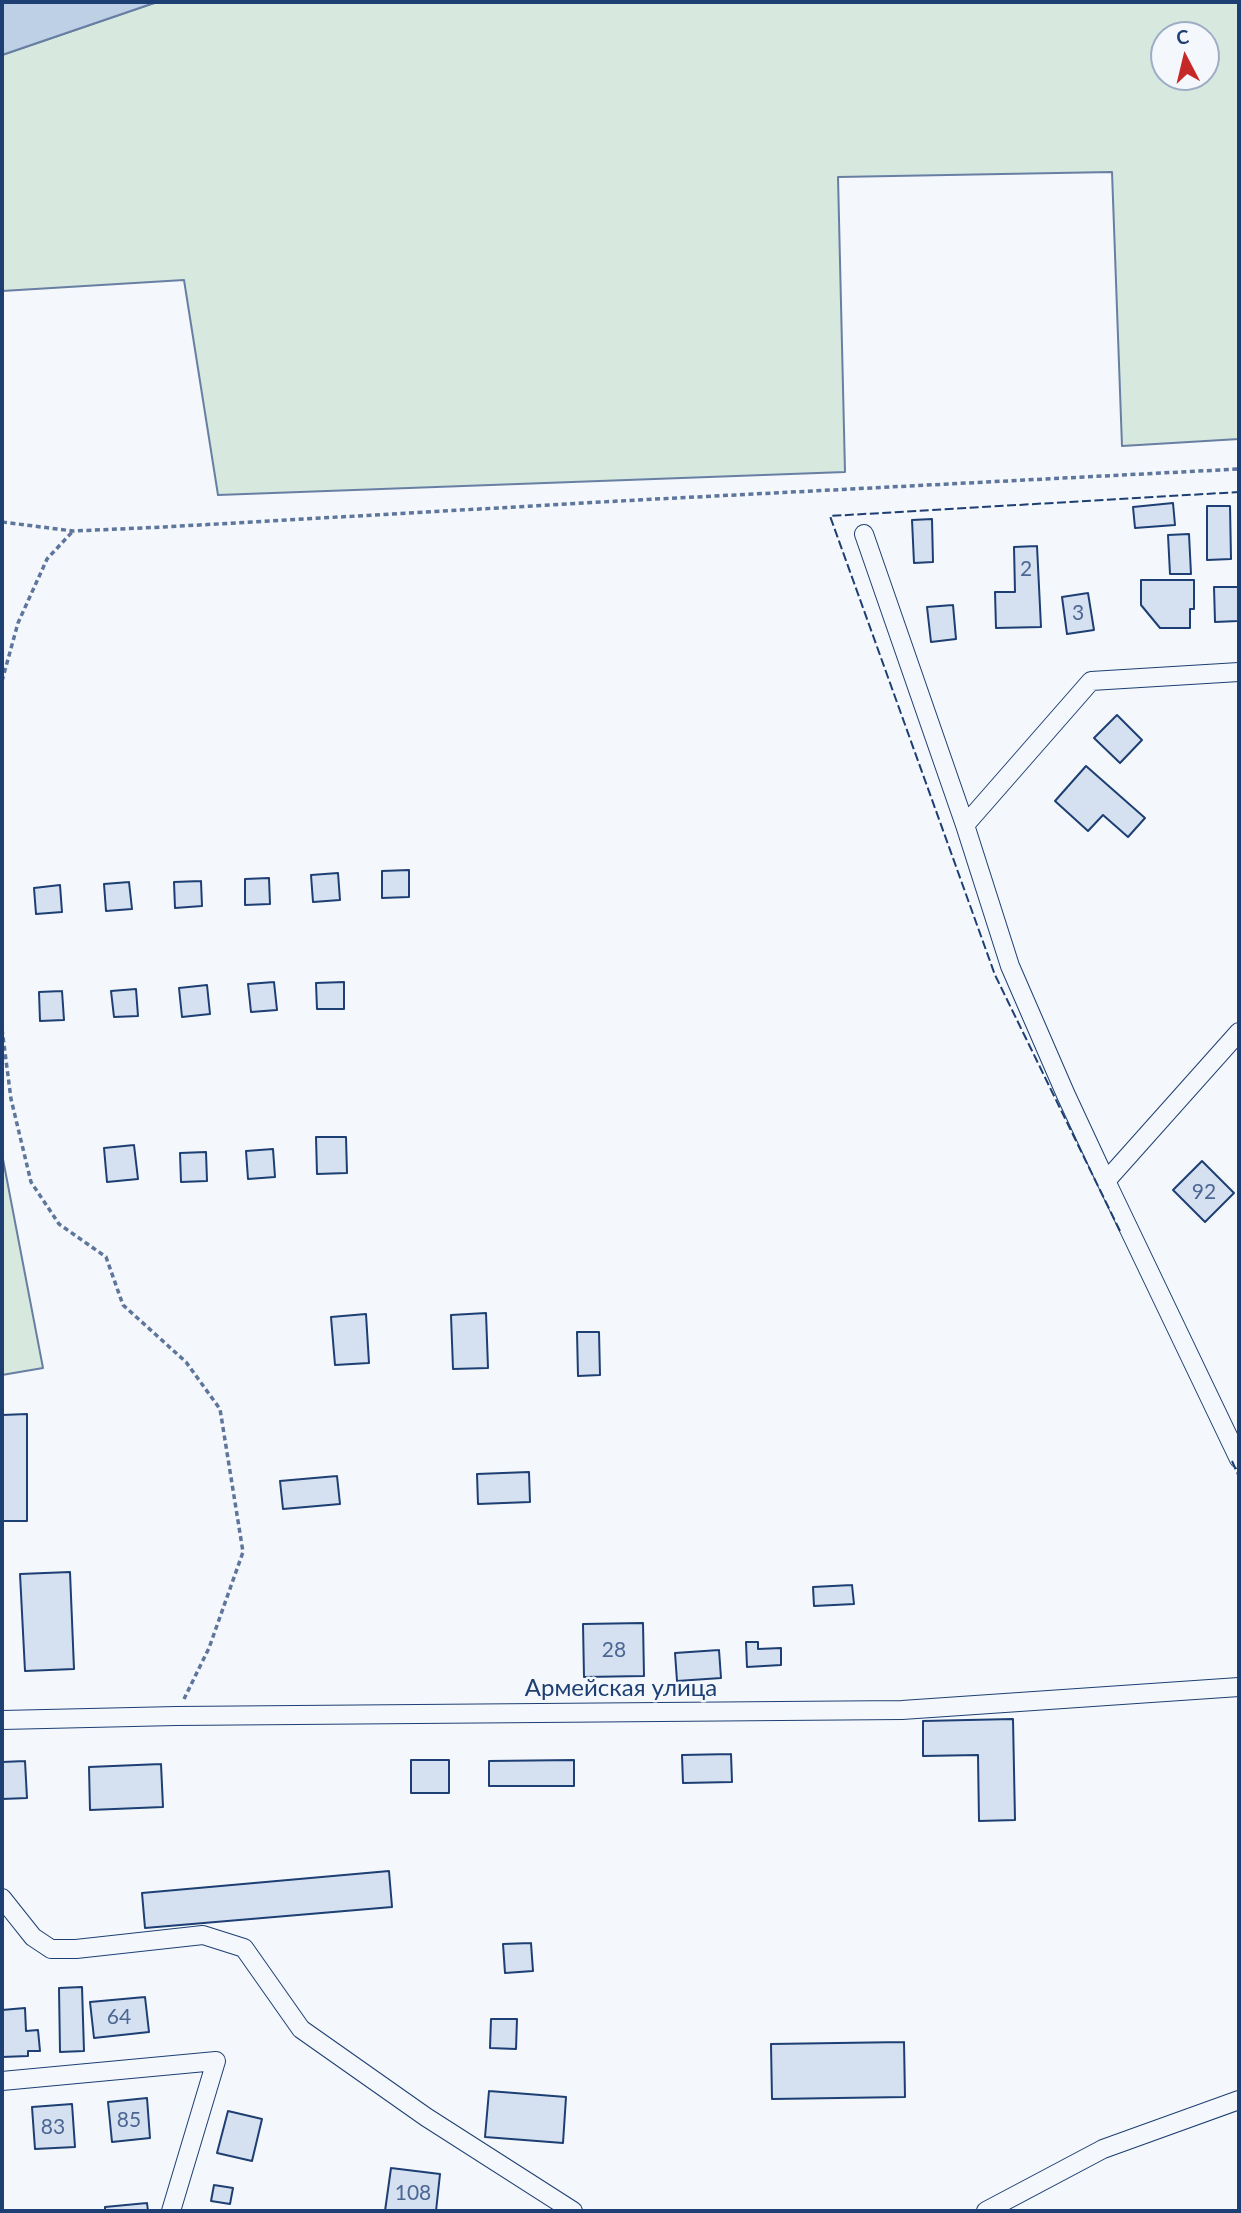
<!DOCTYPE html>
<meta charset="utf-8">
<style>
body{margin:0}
#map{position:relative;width:1241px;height:2213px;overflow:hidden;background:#f4f7fb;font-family:Lato,sans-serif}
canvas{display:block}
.frame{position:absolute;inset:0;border:4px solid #1d3f73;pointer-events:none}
.north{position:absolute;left:1150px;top:21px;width:70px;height:70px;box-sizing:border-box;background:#f4f7fb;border:2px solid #9eadc5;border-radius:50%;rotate:353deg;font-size:19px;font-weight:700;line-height:28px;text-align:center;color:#1d3f73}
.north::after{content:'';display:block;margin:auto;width:24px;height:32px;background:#c62828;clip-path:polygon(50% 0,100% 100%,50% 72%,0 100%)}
</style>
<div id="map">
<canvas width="1241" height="2213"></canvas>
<div class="frame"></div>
<div class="north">С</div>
</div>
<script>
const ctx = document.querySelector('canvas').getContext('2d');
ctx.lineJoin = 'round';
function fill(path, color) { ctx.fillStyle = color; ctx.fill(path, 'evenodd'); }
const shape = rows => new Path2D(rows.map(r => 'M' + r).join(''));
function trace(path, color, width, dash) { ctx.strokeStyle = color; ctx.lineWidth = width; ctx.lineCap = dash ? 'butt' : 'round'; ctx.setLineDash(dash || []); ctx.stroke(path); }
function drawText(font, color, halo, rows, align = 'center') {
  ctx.font = font + ' Lato,sans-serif'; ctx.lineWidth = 5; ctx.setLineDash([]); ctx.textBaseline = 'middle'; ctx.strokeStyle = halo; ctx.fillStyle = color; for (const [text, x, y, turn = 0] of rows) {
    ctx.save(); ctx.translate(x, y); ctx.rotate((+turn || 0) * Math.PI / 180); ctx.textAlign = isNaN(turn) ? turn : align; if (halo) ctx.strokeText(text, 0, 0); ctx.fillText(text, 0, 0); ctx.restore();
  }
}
const green = shape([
 [157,2,1239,2,1239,439,1122,446,1112,172,838,177,845,472,218,495,184,280,2,291,2,55,157,2],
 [1164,35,1206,35,1206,77,1164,77,1164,35],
 [2,1154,43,1368,2,1375,2,1154]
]);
const water = shape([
 [2,2,157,2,2,55,2,2]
]);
const building = shape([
 [1173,503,1175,525,1135,528,1133,507,1173,503],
 [1207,506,1230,506,1231,559,1207,560,1207,506],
 [932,519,933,562,914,563,912,520,932,519],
 [1189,534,1191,574,1170,574,1168,535,1189,534],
 [1037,546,1041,627,996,628,995,592,1015,592,1014,547,1037,546],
 [1141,580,1194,580,1194,609,1190,609,1190,628,1160,628,1141,605,1141,580],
 [1214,587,1238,587,1238,621,1215,622,1214,587],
 [1088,593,1094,630,1067,634,1062,597,1088,593],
 [953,605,956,639,931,642,927,607,953,605],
 [1117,715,1142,740,1120,763,1094,738,1117,715],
 [1086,766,1145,818,1128,837,1103,815,1088,831,1055,801,1086,766],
 [409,870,409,897,382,898,382,871,409,870],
 [338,873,340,900,313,902,311,875,338,873],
 [269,878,270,904,245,905,245,879,269,878],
 [201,881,202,906,175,908,174,882,201,881],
 [129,882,132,909,106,911,104,884,129,882],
 [60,885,62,912,36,914,34,888,60,885],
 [274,982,277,1010,251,1012,248,984,274,982],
 [344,982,344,1009,317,1009,316,983,344,982],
 [207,985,210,1014,182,1017,179,988,207,985],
 [136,989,138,1016,114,1017,111,991,136,989],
 [62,991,64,1020,40,1021,39,992,62,991],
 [316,1137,346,1137,347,1173,317,1174,316,1137],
 [134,1145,138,1179,107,1182,104,1148,134,1145],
 [273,1149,275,1177,248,1179,246,1151,273,1149],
 [206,1152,207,1181,181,1182,180,1153,206,1152],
 [1202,1161,1234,1193,1205,1222,1173,1190,1202,1161],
 [486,1313,488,1368,453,1369,451,1315,486,1313],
 [366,1314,369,1363,335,1365,331,1317,366,1314],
 [577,1332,599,1332,600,1375,578,1376,577,1332],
 [27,1414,27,1521,2,1521,2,1415,27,1414],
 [529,1472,530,1502,478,1504,477,1474,529,1472],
 [337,1476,340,1504,283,1509,280,1481,337,1476],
 [70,1572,74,1669,25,1671,20,1574,70,1572],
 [852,1585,854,1604,814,1606,813,1587,852,1585],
 [643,1623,644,1676,584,1677,583,1624,643,1623],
 [746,1642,758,1642,758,1649,781,1648,781,1665,747,1667,746,1642],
 [719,1650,721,1678,677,1681,675,1653,719,1650],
 [1013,1719,1015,1820,979,1821,978,1755,923,1756,923,1721,1013,1719],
 [731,1754,732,1782,683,1783,682,1755,731,1754],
 [411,1760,449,1760,449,1793,411,1793,411,1760],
 [574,1760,574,1786,489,1786,489,1761,574,1760],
 [25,1761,27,1798,2,1799,2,1762,25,1761],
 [161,1764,163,1807,90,1810,89,1767,161,1764],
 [389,1871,392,1907,145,1928,142,1893,389,1871],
 [531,1943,533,1971,505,1973,503,1944,531,1943],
 [82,1987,84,2051,60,2052,59,1988,82,1987],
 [145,1997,149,2032,94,2038,90,2002,145,1997],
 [25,2008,26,2031,38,2030,40,2051,28,2051,28,2056,2,2057,2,2010,25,2008],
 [491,2019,517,2019,516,2049,490,2048,491,2019],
 [904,2042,905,2097,772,2099,771,2044,904,2042],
 [489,2091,566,2097,563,2143,485,2137,489,2091],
 [147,2098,150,2138,112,2142,108,2102,147,2098],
 [72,2104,75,2147,35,2149,32,2107,72,2104],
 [228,2111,262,2119,252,2161,217,2153,228,2111],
 [391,2168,440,2174,436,2211,385,2211,391,2168],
 [214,2185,233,2188,230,2204,211,2201,214,2185],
 [147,2203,148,2211,105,2211,105,2207,147,2203]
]);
const path = shape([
 [2,522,73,531,164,527,637,500,1239,469],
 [2,681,18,623,47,559,73,531],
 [2,1029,11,1099,31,1182,59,1224,106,1257,123,1305,186,1362,220,1409,243,1552,209,1648,184,1699]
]);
const street = shape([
 [864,534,965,825],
 [1239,1032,1106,1181,1239,1459],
 [1106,1181,1066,1095,1010,966,965,825,1091,681,1239,672],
 [2,1720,176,1716,902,1710,1239,1687],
 [2,1898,33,1937,51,1949,76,1949,203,1935,244,1948,301,2029,426,2117,573,2211],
 [2,2081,216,2061,171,2211],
 [986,2211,1103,2149,1239,2100]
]);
const fence = shape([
 [1120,1231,995,975,830,516,1239,492],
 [1232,1461,1239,1477]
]);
const numberNames = [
 ["2",1026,569],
 ["3",1078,613],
 ["92",1204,1192],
 ["28",614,1650],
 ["64",119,2017],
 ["85",129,2120],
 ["83",53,2127],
 ["108",413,2193]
];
const streetNames = [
 ["Армейская улица",621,1688]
];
fill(green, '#d7e8df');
trace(green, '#687fa3', 2);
fill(water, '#bed0e5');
trace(water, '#687fa3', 2);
fill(building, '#d5e0f0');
trace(building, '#1d3f73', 2);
trace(street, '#1d3f73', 20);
trace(path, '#5e769c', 3.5, [5, 3.5]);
trace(street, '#f4f7fb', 18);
trace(fence, '#1d3f73', 2, [9, 3.5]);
drawText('21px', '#4b6792', null, numberNames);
drawText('24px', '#1d3f73', '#f4f7fb', streetNames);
</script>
